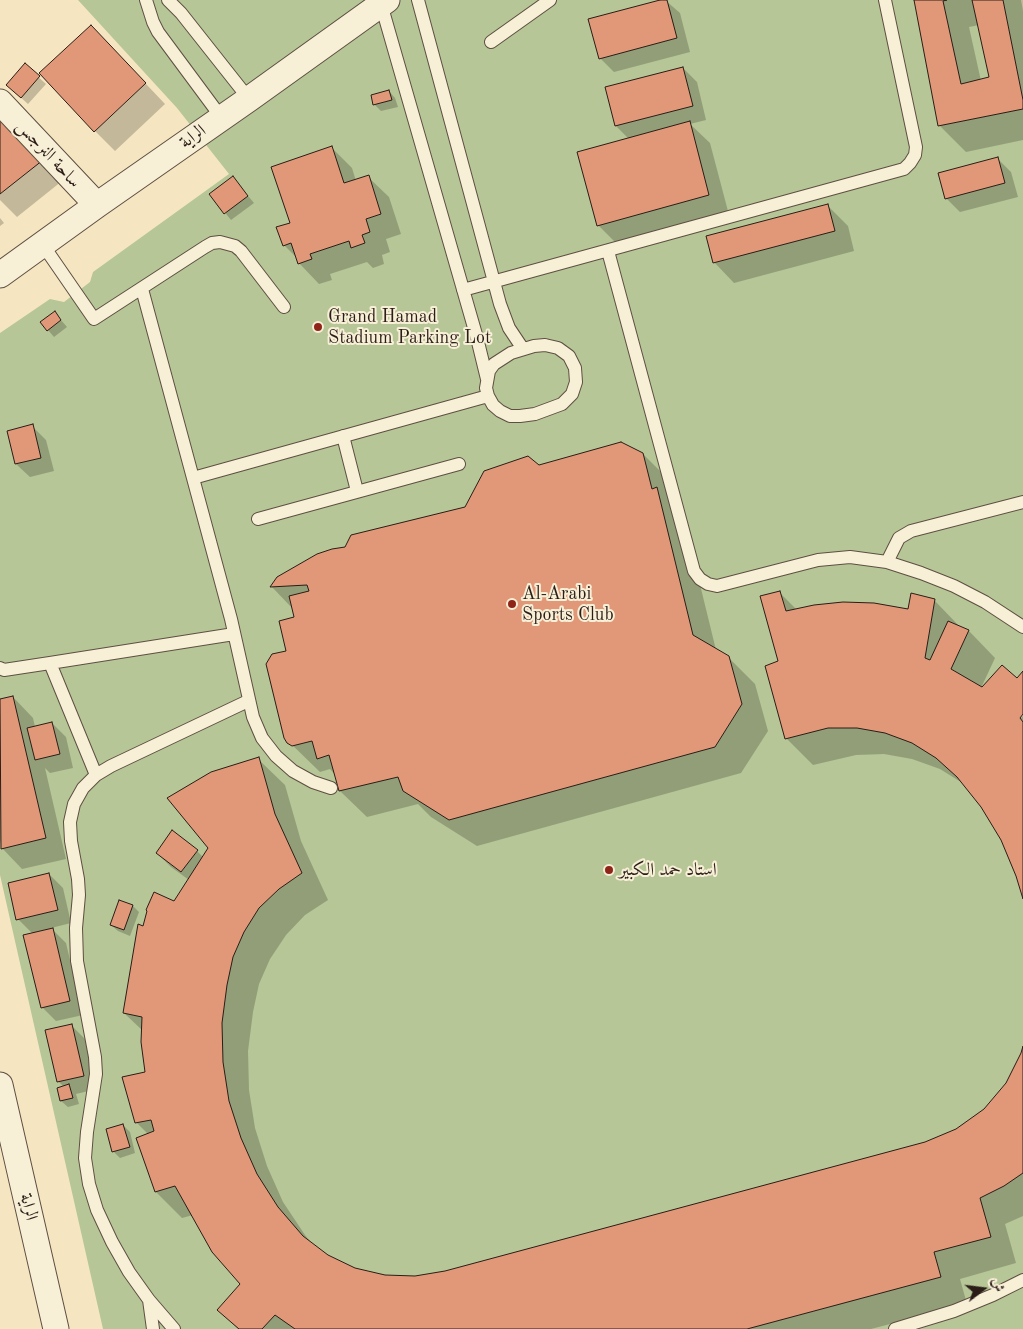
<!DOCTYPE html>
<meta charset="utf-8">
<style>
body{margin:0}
#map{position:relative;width:1023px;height:1329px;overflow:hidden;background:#f5e6c1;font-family:"Old Standard TT",Amiri,serif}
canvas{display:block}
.north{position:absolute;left:958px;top:1264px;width:50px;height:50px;-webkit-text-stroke:4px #f8efd7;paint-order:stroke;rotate:75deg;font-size:14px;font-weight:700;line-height:20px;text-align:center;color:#2a1d17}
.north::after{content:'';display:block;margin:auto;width:18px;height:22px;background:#2a1d17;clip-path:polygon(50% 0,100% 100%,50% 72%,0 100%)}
</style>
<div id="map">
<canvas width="1023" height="1329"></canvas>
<div class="north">ش</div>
</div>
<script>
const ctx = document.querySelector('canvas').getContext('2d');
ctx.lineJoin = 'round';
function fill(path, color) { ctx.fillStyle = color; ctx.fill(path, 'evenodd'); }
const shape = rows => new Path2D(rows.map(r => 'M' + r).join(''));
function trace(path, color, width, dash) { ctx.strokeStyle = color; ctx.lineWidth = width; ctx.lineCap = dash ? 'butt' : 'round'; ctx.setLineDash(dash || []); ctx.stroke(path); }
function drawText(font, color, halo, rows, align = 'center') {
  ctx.font = font + ' "Old Standard TT",Amiri,serif'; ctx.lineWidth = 4; ctx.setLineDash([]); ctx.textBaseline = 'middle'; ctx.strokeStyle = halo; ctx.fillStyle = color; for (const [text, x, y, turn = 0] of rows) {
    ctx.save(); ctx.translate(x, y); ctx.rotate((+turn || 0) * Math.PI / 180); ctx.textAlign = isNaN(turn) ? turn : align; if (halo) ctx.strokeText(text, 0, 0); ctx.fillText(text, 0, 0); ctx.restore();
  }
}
const green = shape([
 [78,0,1021,0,1023,11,1023,1329,103,1329,0,875,0,333,50,299,64,302,90,282,93,272,229,174,177,108]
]);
const shadow = shape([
 [665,0,680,13,690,52,614,72,600,58],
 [915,0,1023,0,1023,140,966,152,939,125],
 [979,25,991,78,981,81,969,27],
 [111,47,165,104,115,151,95,131],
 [25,65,46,84,28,104,7,85],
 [683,68,697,82,706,120,690,124,710,143,729,215,618,245,598,225,629,139,616,126],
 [389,91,395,98,398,107,381,111,374,104],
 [0,110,62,181,17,217,0,200],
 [332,148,352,168,356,181,368,177,389,197,401,234,386,239,390,252,382,255,384,264,373,268,367,262,330,274,332,280,319,284,299,263,297,258,284,245,291,223],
 [997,158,1011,172,1018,197,960,212,946,198],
 [233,178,254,203,231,220,210,194],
 [828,206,848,226,854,251,734,283,714,262],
 [0,218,4,223,0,226],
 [55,313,67,327,54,337,48,330],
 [32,426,46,440,54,471,30,477,16,464],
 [643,454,670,481,683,515,716,650,728,657,755,684,768,731,741,773,477,846,431,817,418,804,367,817,340,791,336,776,330,769,320,772,285,738,287,652,296,618,293,609,272,587,278,578,346,548,466,508,539,466],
 [780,593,797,610,909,610,934,600,961,628,969,631,995,658,981,688,1017,680,1023,673,1023,712,1016,723,1023,716,1023,894,1018,875,1002,840,982,806,964,784,940,769,912,759,884,754,856,755,813,765,786,738,779,662],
 [13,697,33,718,35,727,52,723,66,737,73,768,50,773,45,768,66,859,22,869,2,848,0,840,0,700],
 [258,759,285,785,301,841,328,900,305,915,286,935,270,959,259,984,253,1012,248,1051,249,1090,255,1128,267,1166,283,1202,305,1235,314,1246,327,1256,355,1269,385,1277,415,1278,445,1273,925,1143,957,1130,984,1110,1007,1084,1023,1051,1023,1216,1005,1224,1016,1263,960,1279,967,1304,871,1329,238,1329,218,1309,241,1284,193,1215,182,1218,156,1192,149,1135,136,1122,147,1072,143,1031,124,1013,144,927,175,903,189,880,171,867,157,853,197,851,203,857],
 [49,874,63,888,71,923,51,928,66,943,83,1015,56,1021,42,1007,33,934,18,919],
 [133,906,139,912,130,936,118,931,111,925],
 [71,1025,85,1039,97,1089,76,1094,79,1104,68,1107,61,1101,64,1087,58,1081],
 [123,1125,130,1132,135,1153,120,1158,113,1151]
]);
const building = shape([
 [660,0,667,0,677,38,599,59,588,19,660,0],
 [914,0,947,0,943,1,961,84,989,77,972,0,1003,0,1023,100,1023,109,938,126,914,0],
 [91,25,146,83,94,132,39,73,91,25],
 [25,63,40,76,21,98,6,85,25,63],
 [683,67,693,106,615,126,605,87,683,67],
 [389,90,392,100,373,105,371,95,389,90],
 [0,111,43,160,0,194,0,111],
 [690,121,709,195,597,226,577,152,690,121],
 [332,146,344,183,369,175,381,214,366,219,370,232,362,235,365,243,351,248,349,241,310,254,312,259,298,264,291,243,283,246,276,227,290,223,271,167,332,146],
 [998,157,1005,183,945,199,938,173,998,157],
 [233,176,248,196,224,214,209,194,233,176],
 [828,204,835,231,713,263,706,236,828,204],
 [55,311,61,320,47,331,40,322,55,311],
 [33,424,41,458,15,464,7,431,33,424],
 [621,442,643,453,652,489,657,487,693,635,729,656,742,704,715,747,449,820,403,791,398,777,339,791,329,755,317,759,312,741,292,746,287,743,284,738,266,664,272,654,286,651,279,621,294,617,289,596,309,591,307,585,270,587,277,577,317,554,332,549,345,547,351,535,465,507,484,471,528,456,539,465,621,442],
 [780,591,786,611,814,605,843,602,874,603,908,609,911,593,935,599,925,658,930,660,948,621,969,630,951,669,982,687,1002,665,1017,678,1023,671,1023,714,1020,718,1023,722,1023,899,1016,876,1001,840,981,807,957,777,936,758,912,743,885,733,857,728,828,728,785,739,765,666,778,661,760,596,780,591],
 [13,696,46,838,1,849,0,699,13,696],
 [52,722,60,754,35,760,27,728,52,722],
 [259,757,275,814,302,873,279,889,259,908,244,932,233,957,227,985,222,1023,223,1062,229,1101,241,1138,257,1174,278,1207,303,1236,328,1255,355,1268,385,1275,415,1276,445,1271,925,1142,956,1129,984,1109,1006,1083,1021,1053,1023,1046,1023,1173,1004,1186,980,1198,991,1237,934,1252,941,1277,747,1329,295,1329,275,1315,262,1329,239,1329,217,1310,240,1284,212,1252,175,1186,155,1192,136,1138,154,1131,151,1120,135,1123,122,1077,145,1072,141,1042,142,1017,123,1013,138,924,143,926,147,911,146,910,154,892,174,901,208,848,167,798,211,772,259,757],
 [172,830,198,850,181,872,156,853,172,830],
 [49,873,58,910,16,920,8,883,49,873],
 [119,900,133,905,124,930,110,925,119,900],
 [53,928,70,1001,41,1008,23,935,53,928],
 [72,1024,84,1076,57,1082,45,1030,72,1024],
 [69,1084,73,1098,60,1101,57,1088,69,1084],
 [123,1124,130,1147,112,1152,106,1129,123,1124]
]);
const service = shape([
 [146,0,153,22,158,32,221,117],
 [168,0,181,13,249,99],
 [418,0,500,304,509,328,523,349],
 [381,4,477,338,487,379],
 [491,42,550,0],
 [43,245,94,319,205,247,212,243,220,242,235,246,241,251,284,307],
 [608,251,694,571,700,579,708,584,717,586,818,560,850,557,887,562,921,573,954,586,985,602,1023,627],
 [142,289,231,619,253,717,262,738,276,756,293,771,313,782,331,788],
 [463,290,904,169,910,163,915,155,916,147,885,0],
 [545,345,558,348,569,356,575,368,576,382,572,394,562,404,535,414,520,416,510,416,500,411,493,405,488,396,486,388,489,371,494,364,511,353,534,346,545,345],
 [343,436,357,491],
 [193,478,488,396],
 [258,519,459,464],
 [887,562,899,538,911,531,1023,502],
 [50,663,96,775],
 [0,668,4,670,50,663,234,634],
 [149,1300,153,1329],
 [174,1329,149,1300,129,1272,112,1242,97,1210,89,1184,85,1158,87,1132,96,1074,95,1057,77,961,76,928,79,895,78,879,71,841,70,822,74,804,83,788,96,775,111,766,248,701],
 [895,1329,954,1311,993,1295,1023,1280]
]);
const minor = shape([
 [0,102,97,205],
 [0,275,97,205,249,99,387,0],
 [0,1085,56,1329]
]);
const markers = [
 [318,327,5,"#8f2418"],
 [512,604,5,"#8f2418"],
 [609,870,5,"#8f2418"]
];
const streetNames = [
 ["الراية",193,137,-35],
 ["ساحة النرجس",48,154,47],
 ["الراية",28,1207,77]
];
const poiNames = [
 ["Grand Hamad",328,317],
 ["Stadium Parking Lot",328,338],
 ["Al-Arabi",522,594],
 ["Sports Club",522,615],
 ["استاد حمد الكبير",619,870]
];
fill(green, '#b6c697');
fill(shadow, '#0003');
fill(building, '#e19878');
trace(building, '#2a1d17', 1);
trace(service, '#5d4f42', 14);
trace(minor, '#5d4f42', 27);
trace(service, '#f8efd7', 12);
trace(minor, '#f8efd7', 25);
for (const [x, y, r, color] of markers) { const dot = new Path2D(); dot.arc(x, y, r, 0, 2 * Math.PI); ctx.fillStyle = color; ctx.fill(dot); trace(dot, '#f8efd7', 2); }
drawText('18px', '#2a1d17', '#f8efd7', streetNames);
drawText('18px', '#2a1d17', '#f8efd7', poiNames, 'left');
</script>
